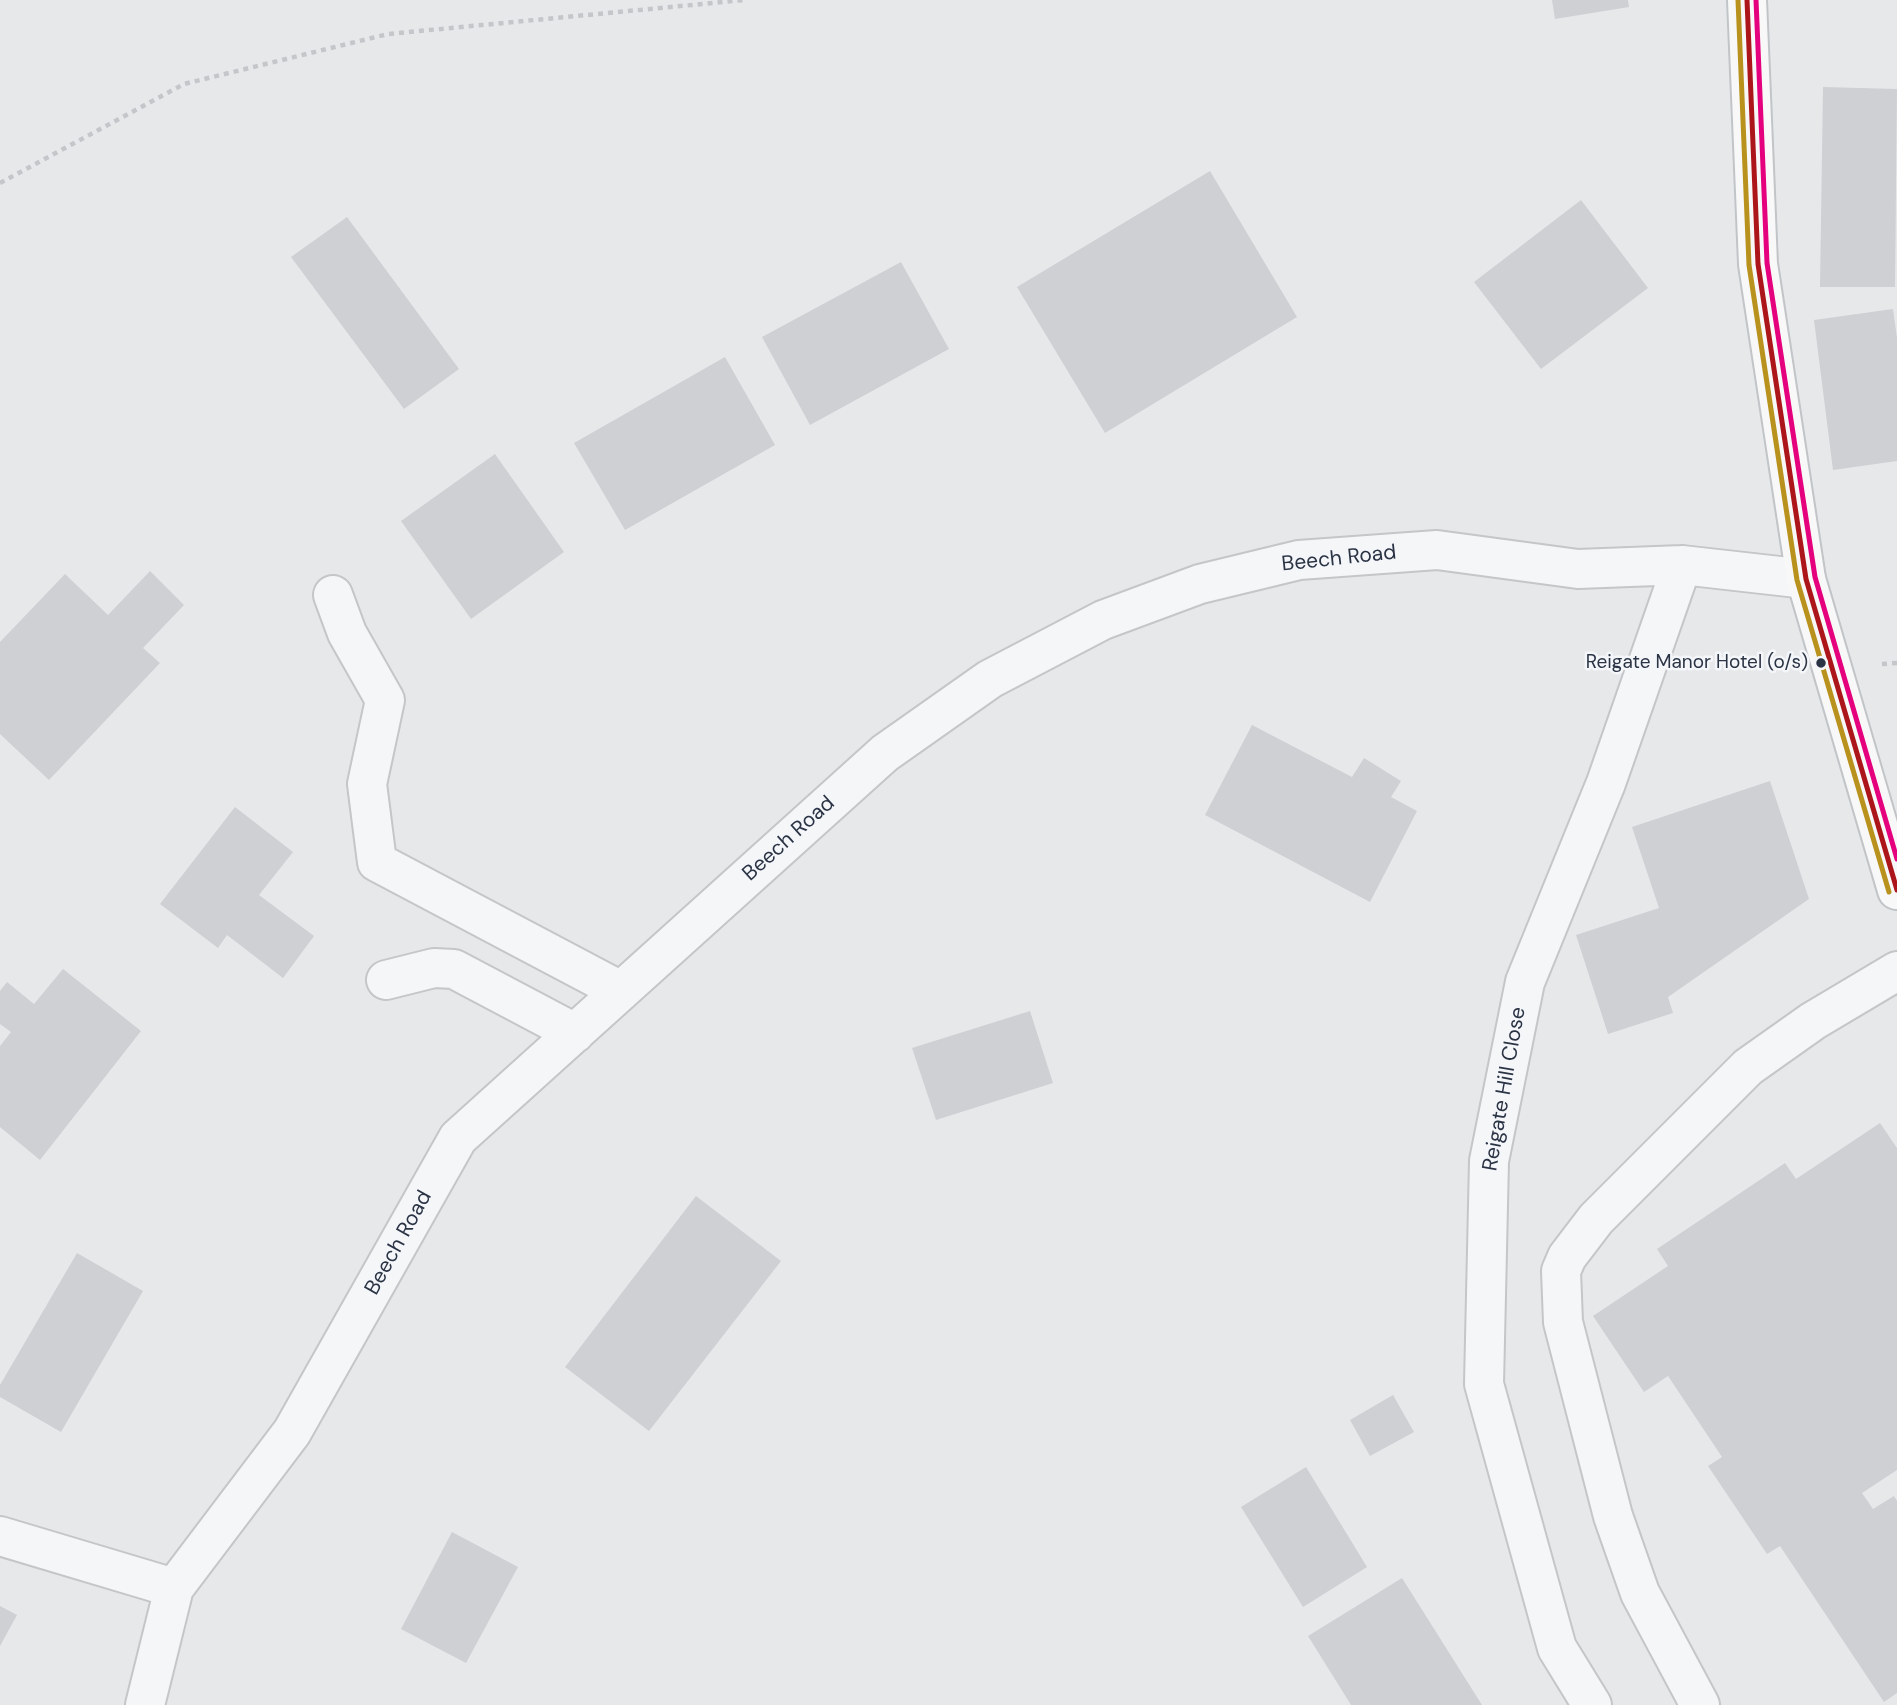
<!DOCTYPE html>
<style>
body{margin:0}
canvas{display:block;background:#e6e8ea}
</style>
<canvas width="1897" height="1705"></canvas>
<script>
const ctx = document.querySelector('canvas').getContext('2d');
ctx.lineJoin = 'round';
function fill(path, color) { ctx.fillStyle = color; ctx.fill(path, 'evenodd'); }
const shape = rows => new Path2D(rows.map(r => 'M' + r).join(''));
function trace(path, color, width, dash) { ctx.strokeStyle = color; ctx.lineWidth = width; ctx.lineCap = dash ? 'butt' : 'round'; ctx.setLineDash(dash || []); ctx.stroke(path); }
function drawText(font, color, halo, rows, align = 'center') {
  ctx.font = font + ' "DM Sans",sans-serif'; ctx.lineWidth = 5; ctx.setLineDash([]); ctx.textBaseline = 'middle'; ctx.strokeStyle = halo; ctx.fillStyle = color; for (const [text, x, y, turn = 0] of rows) {
    ctx.save(); ctx.translate(x, y); ctx.rotate((+turn || 0) * Math.PI / 180); ctx.textAlign = isNaN(turn) ? turn : align; if (halo) ctx.strokeText(text, 0, 0); ctx.fillText(text, 0, 0); ctx.restore();
  }
}
const building = shape([
 [1552,0,1628,0,1629,7,1555,19],
 [1823,87,1897,89,1895,287,1820,287],
 [1210,171,1297,317,1105,433,1017,287],
 [1581,200,1648,288,1541,369,1474,282],
 [347,217,459,369,404,409,291,257],
 [901,262,949,349,810,425,762,337],
 [1893,309,1897,338,1897,461,1833,470,1814,320],
 [725,357,775,445,625,530,574,443],
 [495,454,564,552,471,619,401,521],
 [150,571,184,605,143,648,160,663,49,780,0,734,0,642,65,574,108,615],
 [1252,725,1352,777,1364,758,1401,781,1391,797,1417,811,1370,902,1205,815],
 [1770,781,1809,899,1668,997,1673,1013,1608,1034,1576,935,1659,908,1632,827],
 [235,807,293,852,259,895,314,936,283,978,227,935,218,948,160,904],
 [63,969,141,1031,40,1160,0,1127,0,1046,11,1032,0,1024,0,991,7,982,34,1004],
 [1030,1011,1053,1083,936,1120,912,1048],
 [1880,1123,1897,1148,1897,1470,1862,1493,1873,1509,1894,1496,1897,1501,1897,1693,1884,1702,1780,1546,1767,1554,1708,1466,1722,1457,1668,1376,1644,1392,1593,1316,1668,1266,1657,1249,1785,1163,1796,1179],
 [696,1196,781,1261,649,1431,565,1367],
 [77,1253,143,1291,61,1432,0,1397,0,1385],
 [1393,1395,1414,1432,1370,1456,1350,1420],
 [1306,1467,1367,1567,1303,1607,1241,1507],
 [452,1532,518,1567,466,1663,401,1629],
 [1402,1578,1482,1705,1351,1705,1308,1636],
 [0,1606,17,1615,0,1646]
]);
const path = shape([
 [0,183,184,84,388,34,744,0],
 [1882,664,1897,663]
]);
const minor = shape([
 [333,595,347,633,385,700,367,784,377,862,621,991],
 [386,980,434,968,454,969,575,1033],
 [0,1536,174,1588],
 [145,1705,174,1588,292,1432,458,1138,885,753,990,679,1103,620,1200,584,1299,560,1437,550,1578,569,1682,565,1806,579],
 [1592,1705,1557,1648,1484,1384,1489,1161,1525,982,1606,783,1682,565],
 [1700,1705,1640,1593,1613,1516,1563,1322,1561,1271,1567,1257,1596,1219,1748,1067,1813,1021,1897,971]
]);
const major = shape([
 [1747,0,1758,264,1806,579,1897,890]
]);
const bus1 = shape([
 [1747,0,1758,264,1806,579,1897,890]
]);
const bus2 = shape([
 [1738,0,1749,265,1797,580,1889,892]
]);
const bus3 = shape([
 [1756,0,1767,263,1815,577,1897,859]
]);
const markers = [
 [1821,663,6,"#2b3445"]
];
const busNames = [
 ["Reigate Manor Hotel (o/s)",1808,663]
];
const streetNames = [
 ["Beech Road",1339,559,-6],
 ["Beech Road",789,839,-42],
 ["Reigate Hill Close",1505,1089,-80],
 ["Beech Road",399,1243,-61]
];
fill(building, '#ced0d3');
trace(minor, '#c4c6c8', 42);
trace(major, '#c2c5c8', 42);
trace(path, '#c5c6ca', 4.5, [5, 5]);
trace(minor, '#f5f6f7', 38);
trace(major, '#f8f8f8', 38);
trace(bus1, '#ac151a', 5);
trace(bus2, '#b9921d', 5);
trace(bus3, '#e5007d', 5);
for (const [x, y, r, color] of markers) { const dot = new Path2D(); dot.arc(x, y, r, 0, 2 * Math.PI); ctx.fillStyle = color; ctx.fill(dot); trace(dot, '#f4f6f9', 2.5); }
drawText('19px', '#2b3445', '#f4f6f9', busNames, 'right');
drawText('21px', '#2b3445', '#f4f6f9', streetNames);
</script>
